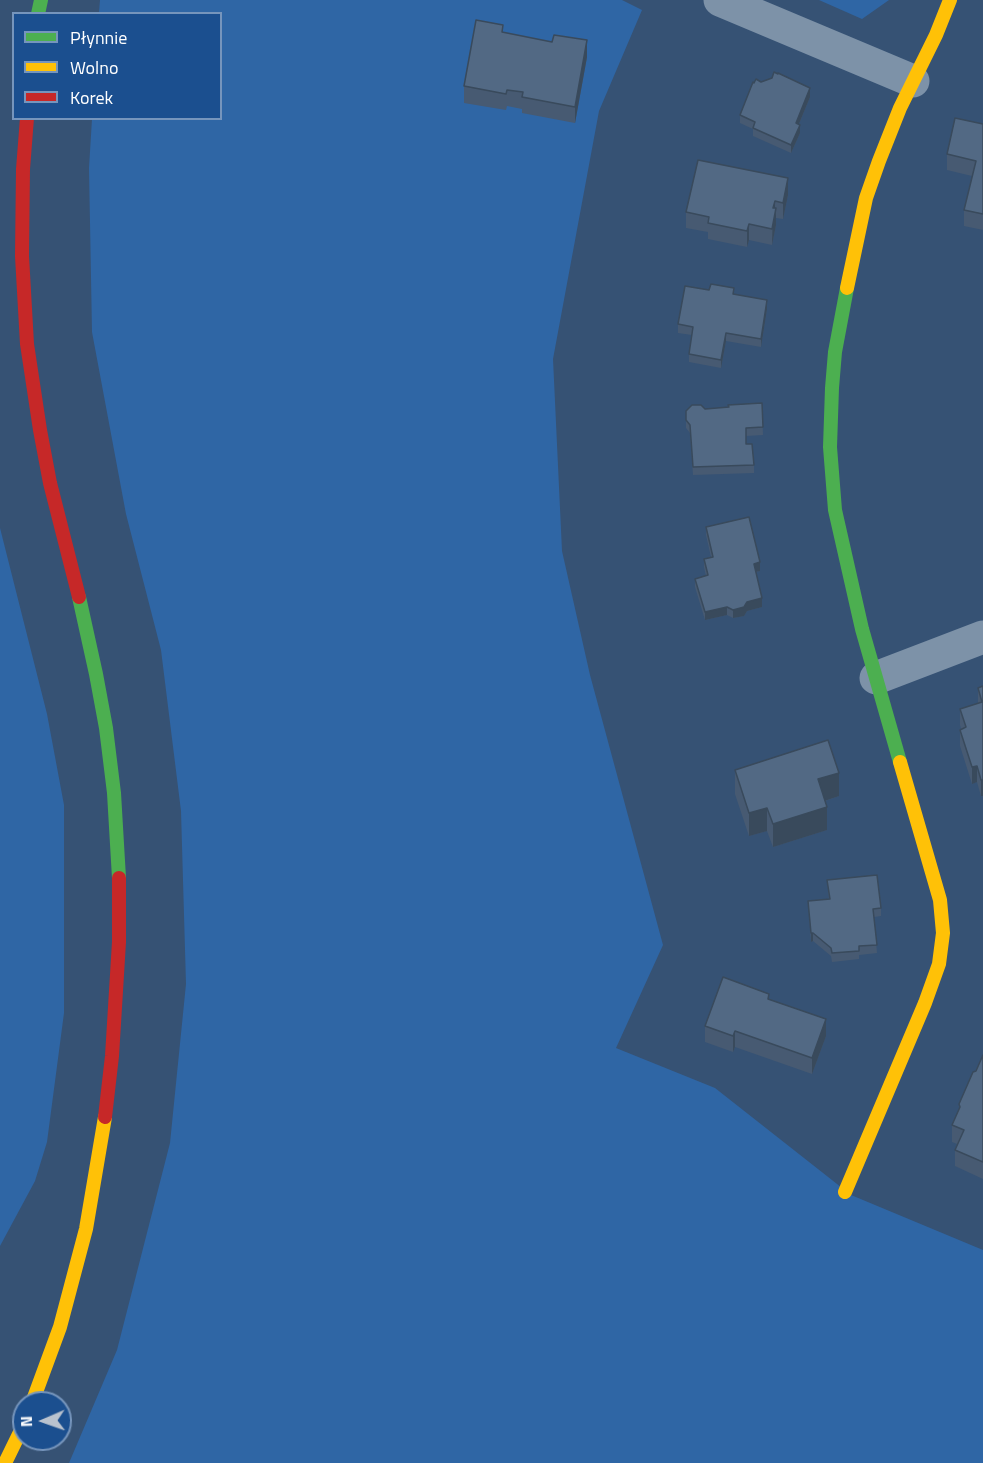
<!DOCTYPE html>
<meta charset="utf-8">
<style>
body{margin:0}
#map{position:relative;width:983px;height:1463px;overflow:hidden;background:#365274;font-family:"Titillium Web",sans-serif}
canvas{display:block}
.legend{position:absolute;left:12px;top:12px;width:210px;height:108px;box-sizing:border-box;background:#1b4f8f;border:2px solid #7695bc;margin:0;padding:8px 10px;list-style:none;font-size:18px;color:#fff}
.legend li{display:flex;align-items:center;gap:12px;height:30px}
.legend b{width:30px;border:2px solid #7695bc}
.north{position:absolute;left:12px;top:1391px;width:60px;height:60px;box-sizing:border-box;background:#1b4f8f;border:2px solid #7695bc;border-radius:50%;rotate:268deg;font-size:16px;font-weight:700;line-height:24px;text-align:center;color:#fff}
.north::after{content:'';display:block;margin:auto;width:21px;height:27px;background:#b9c2ce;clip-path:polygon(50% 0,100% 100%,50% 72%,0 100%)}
</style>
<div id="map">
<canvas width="983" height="1463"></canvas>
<ul class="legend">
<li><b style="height:8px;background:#4caf50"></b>Płynnie</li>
<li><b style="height:8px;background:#ffc107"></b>Wolno</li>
<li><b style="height:8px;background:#c62828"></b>Korek</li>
</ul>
<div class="north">N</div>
</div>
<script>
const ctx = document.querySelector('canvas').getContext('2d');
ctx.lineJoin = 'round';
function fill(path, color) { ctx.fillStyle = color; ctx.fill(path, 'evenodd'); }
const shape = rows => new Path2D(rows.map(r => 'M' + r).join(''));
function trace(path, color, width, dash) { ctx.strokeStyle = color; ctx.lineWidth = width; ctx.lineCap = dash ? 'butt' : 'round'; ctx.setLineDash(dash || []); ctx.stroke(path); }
const green = shape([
 [100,0,622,0,642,10,599,111,553,359,562,551,590,675,663,945,616,1048,715,1088,851,1195,983,1250,983,1463,69,1463,117,1350,170,1143,186,984,181,811,161,650,126,514,92,332,89,168,92,119,220,118,220,14,99,13],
 [819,0,889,0,862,19],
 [0,528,47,714,64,805,64,1013,47,1142,35,1181,0,1246]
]);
const street = shape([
 [720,0,913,81],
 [876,678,983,637]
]);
const fast = shape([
 [38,14,41,0],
 [847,288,835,352,832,388,830,447,835,510,862,629,900,762],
 [79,597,96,674,106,728,114,793,119,878]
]);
const slow = shape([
 [847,288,866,198,879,161,900,108,936,35,950,0],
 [845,1192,925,1003,939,964,943,933,940,900,900,762],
 [32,1403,60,1327,86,1229,105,1117],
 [5,1463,24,1424]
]);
const jam = shape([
 [27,118,23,169,22,256,27,344,40,430,50,483,79,597],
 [105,1117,112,1056,119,942,119,878]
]);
const wall = shape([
 [503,33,587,57,575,123,522,113,522,109,507,106,506,110,464,103,464,86],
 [761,82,810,97,799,124,800,133,791,153,753,136,753,129,740,123,740,115],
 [983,124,983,230,964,226,964,210,972,176,947,170,947,154],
 [788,195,783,219,776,218,776,225,772,245,749,240,747,247,708,239,708,232,686,228,686,212],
 [734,294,767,309,761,347,726,341,721,368,689,362,689,354,692,335,678,333,678,324],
 [762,403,763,435,746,436,746,444,754,465,754,473,693,475,690,433,686,428,686,411,705,409,729,407],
 [706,527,760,571,756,572,762,607,747,611,744,616,733,618,727,615,705,620,695,587,695,579,706,576,704,567,704,559,711,557,706,535],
 [983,686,983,796,981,796,977,782,972,784,960,746,960,730,961,729,960,725,960,709,978,703,978,688],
 [735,770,839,796,825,801,827,830,773,847,767,831,749,836,735,794],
 [827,880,881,908,881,916,874,917,877,953,859,955,859,959,832,962,831,956,813,941,811,942,808,901,829,899],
 [769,999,826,1036,812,1074,735,1047,733,1052,705,1042,705,1026],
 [983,1055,983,1179,955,1166,955,1150,957,1144,952,1142,952,1125,959,1109,959,1104]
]);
const shadedWall = shape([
 [587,40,587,57,575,123,575,107],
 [810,88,810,97,796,131,796,123],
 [800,125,800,133,791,153,791,145],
 [788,178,788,195,783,219,783,203],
 [775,201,775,216,776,208,776,225,772,245,773,208],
 [749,224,749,240,747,247,747,231],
 [767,300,767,309,761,347,761,339],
 [726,333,726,341,721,368,721,360],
 [760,562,760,571,754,572,754,564],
 [762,598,762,607,747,611,744,616,733,618,733,610,747,602],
 [727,607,727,615,705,620,705,612],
 [977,766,977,782,972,784,972,767],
 [839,773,839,796,818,803,818,779],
 [981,780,983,780,983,796,981,796],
 [827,807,827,830,773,847,773,824],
 [767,808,767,831,749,836,749,813],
 [811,933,813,933,813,941,811,942],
 [826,1019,826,1036,812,1074,812,1058],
 [735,1031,735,1047,733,1052,733,1036]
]);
const building = shape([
 [476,20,503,25,502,32,552,42,554,35,587,40,575,107,522,97,523,92,507,90,506,94,464,86,476,20],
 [774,72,778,74,778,73,810,88,796,123,800,125,791,145,753,128,755,122,740,115,753,82,754,83,756,79,761,82,772,78,774,72],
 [955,118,983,124,983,214,964,210,976,161,947,154,955,118],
 [698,160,788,178,783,203,775,201,773,208,776,208,772,229,749,224,747,231,708,223,709,217,686,212,698,160],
 [711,284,734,288,733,294,767,300,761,339,726,333,721,360,689,354,693,327,678,324,685,286,709,290,711,284],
 [762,403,763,427,746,428,746,444,752,444,754,465,693,467,690,425,686,420,686,411,692,405,701,405,705,409,729,407,728,405,762,403],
 [749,517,760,562,754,564,762,598,747,602,744,607,733,610,727,607,705,612,695,579,708,575,704,559,713,557,706,527,749,517],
 [983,686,983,780,981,780,977,766,972,767,960,730,966,727,960,709,982,702,978,688,983,686],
 [828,740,839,773,818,779,827,807,773,824,767,808,749,813,735,770,828,740],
 [877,875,881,908,873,909,877,945,859,946,859,951,832,953,831,948,813,933,811,933,808,901,830,899,827,880,877,875],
 [723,977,769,994,768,999,826,1019,812,1058,735,1031,733,1036,705,1026,723,977],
 [983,1055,983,1162,955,1150,964,1130,952,1125,960,1107,959,1104,973,1072,976,1071,983,1055]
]);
fill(green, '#2f66a5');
trace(street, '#7d92a8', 33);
trace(fast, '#4caf50', 14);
trace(slow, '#ffc107', 14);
trace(jam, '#c62828', 14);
fill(wall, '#475a72');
fill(shadedWall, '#394a5c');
fill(building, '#526984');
trace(building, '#394a5c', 1.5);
</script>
